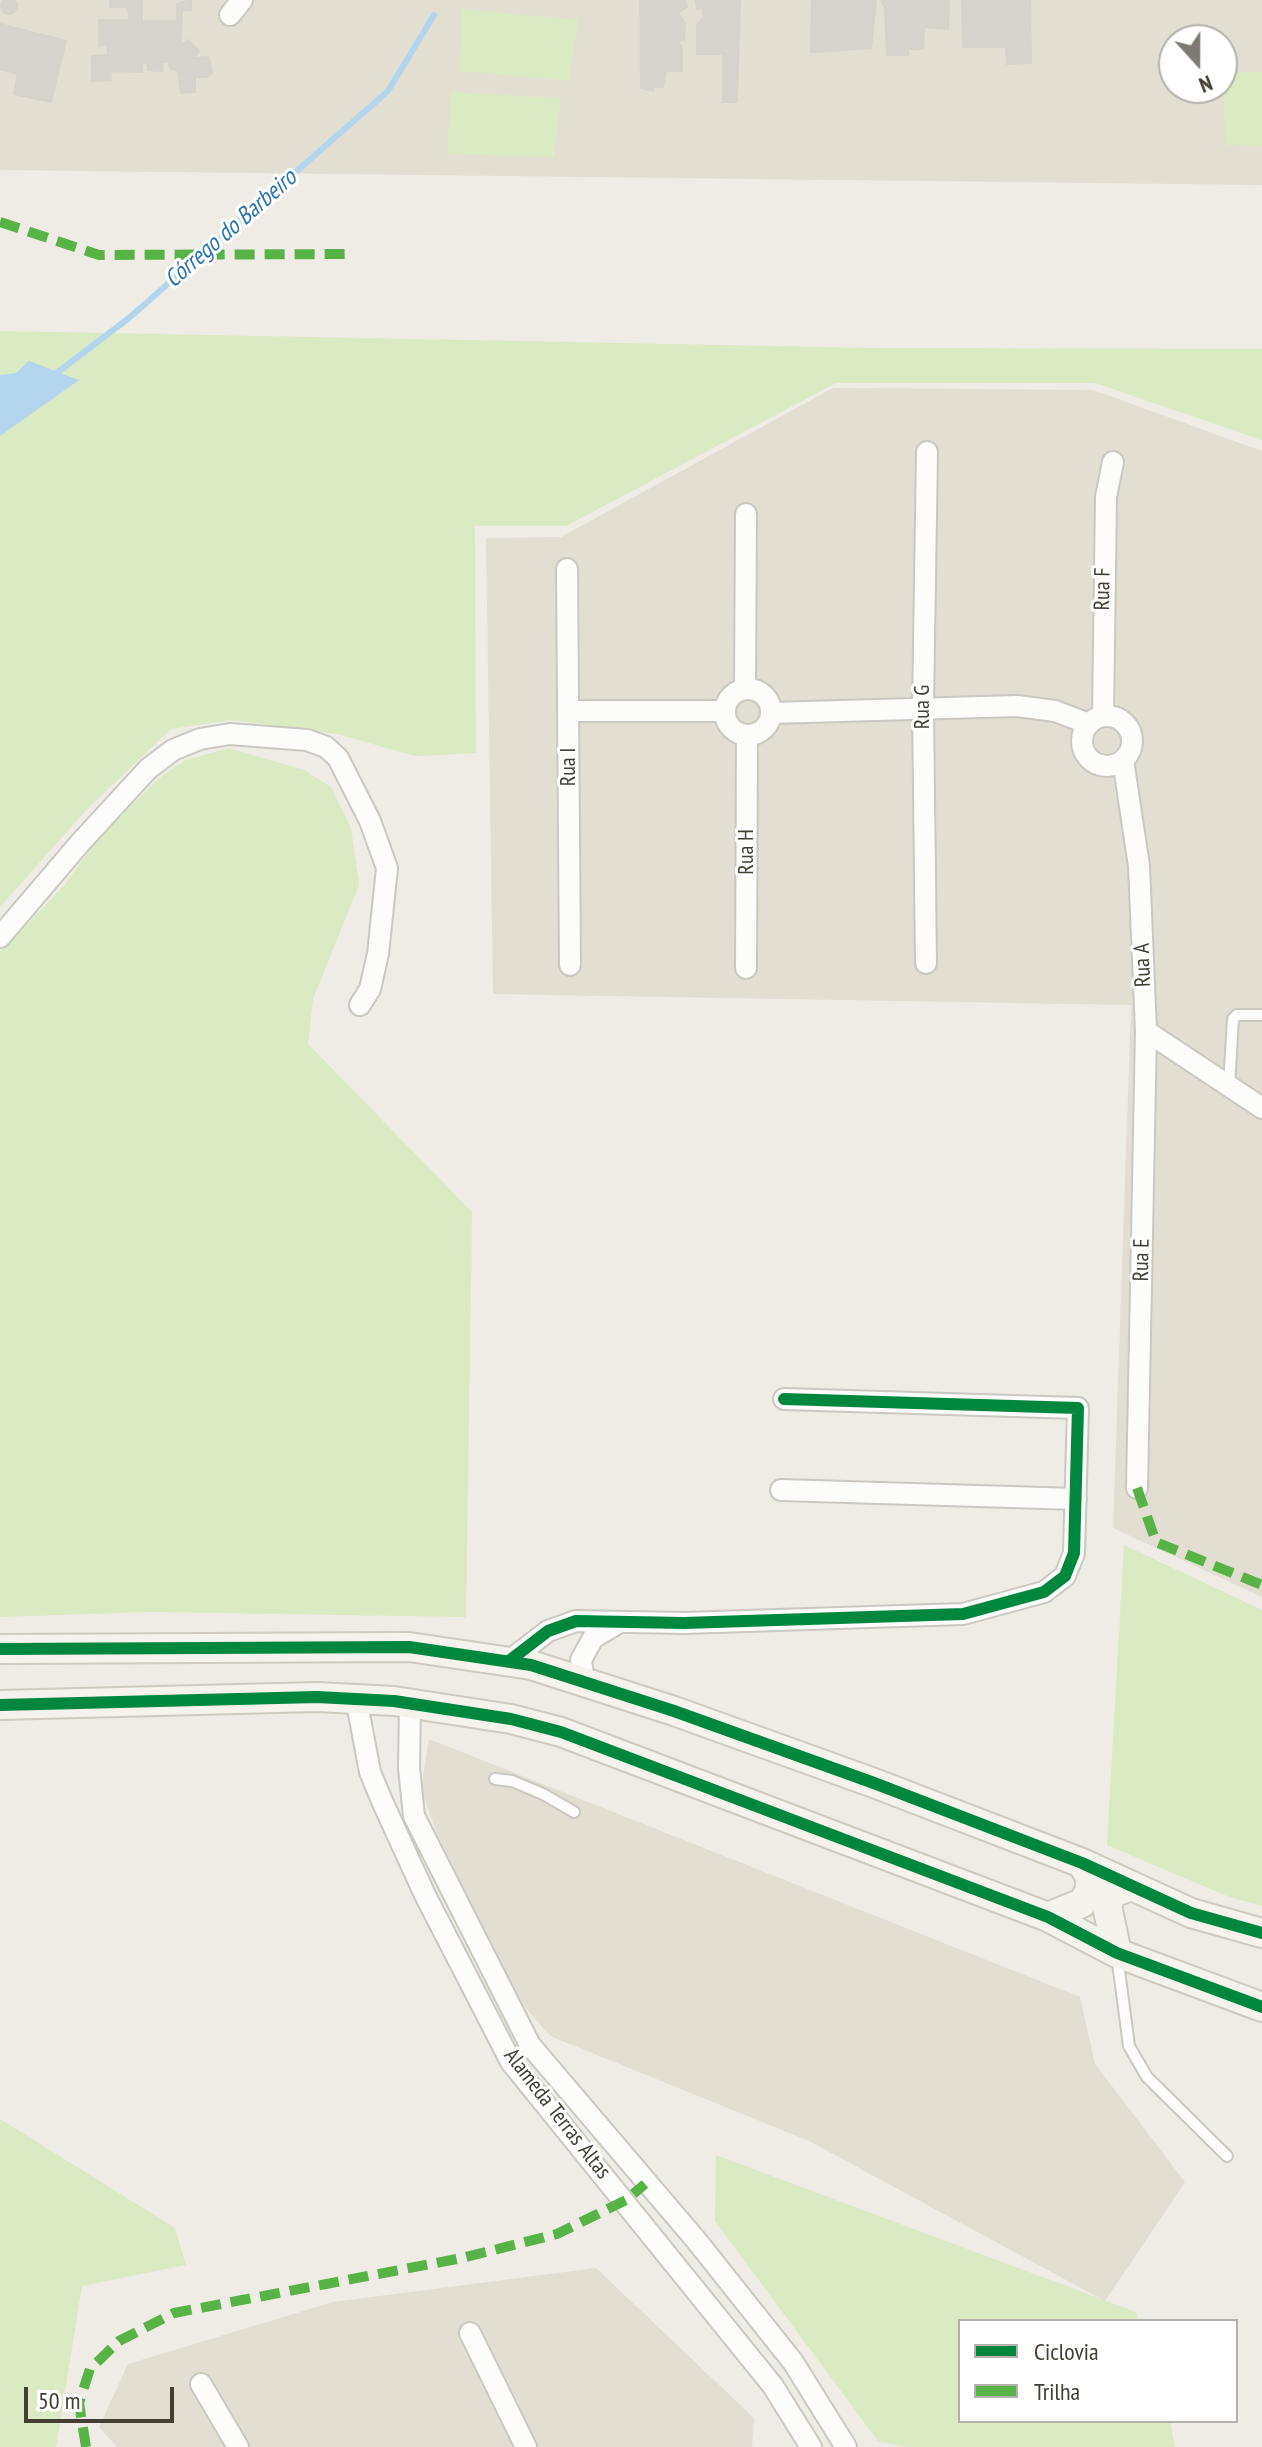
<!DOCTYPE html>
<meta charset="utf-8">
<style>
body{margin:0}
#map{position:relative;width:1262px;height:2447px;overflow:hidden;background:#eeece5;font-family:"PT Sans Narrow",sans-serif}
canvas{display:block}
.legend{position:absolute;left:958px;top:2319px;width:280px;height:104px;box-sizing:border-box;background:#fff;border:2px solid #b4b1ad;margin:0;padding:10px 14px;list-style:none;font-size:24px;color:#433d32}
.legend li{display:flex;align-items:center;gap:16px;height:40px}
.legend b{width:40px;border:2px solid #b4b1ad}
.north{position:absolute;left:1158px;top:24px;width:80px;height:80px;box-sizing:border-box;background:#fff;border:2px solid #b4b1ad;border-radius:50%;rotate:159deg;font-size:22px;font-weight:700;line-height:32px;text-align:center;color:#433d32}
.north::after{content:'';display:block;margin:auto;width:28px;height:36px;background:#7f7a71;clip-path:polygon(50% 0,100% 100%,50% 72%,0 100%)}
.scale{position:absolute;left:24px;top:2387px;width:150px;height:36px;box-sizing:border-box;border:4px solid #433d32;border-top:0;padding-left:10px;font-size:24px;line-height:28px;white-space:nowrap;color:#433d32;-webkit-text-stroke:6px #fff;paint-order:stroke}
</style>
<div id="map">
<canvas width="1262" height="2447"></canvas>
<ul class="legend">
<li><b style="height:10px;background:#00873e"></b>Ciclovia</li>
<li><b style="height:10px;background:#57b346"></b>Trilha</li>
</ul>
<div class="north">N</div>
<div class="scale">50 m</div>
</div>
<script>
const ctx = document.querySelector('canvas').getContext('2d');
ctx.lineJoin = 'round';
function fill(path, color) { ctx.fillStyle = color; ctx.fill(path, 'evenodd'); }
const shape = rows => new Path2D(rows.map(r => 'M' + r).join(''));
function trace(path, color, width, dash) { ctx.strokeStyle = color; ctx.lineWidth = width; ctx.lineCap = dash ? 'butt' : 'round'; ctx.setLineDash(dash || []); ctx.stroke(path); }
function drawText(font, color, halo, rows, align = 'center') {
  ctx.font = font + ' "PT Sans Narrow",sans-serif'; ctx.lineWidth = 6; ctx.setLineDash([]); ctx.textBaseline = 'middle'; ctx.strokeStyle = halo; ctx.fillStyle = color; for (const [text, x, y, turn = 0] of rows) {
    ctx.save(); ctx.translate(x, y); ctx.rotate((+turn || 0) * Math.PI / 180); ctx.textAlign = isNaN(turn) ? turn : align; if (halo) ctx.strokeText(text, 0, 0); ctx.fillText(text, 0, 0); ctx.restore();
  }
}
const residential = shape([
 [0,0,1262,0,1262,185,0,170],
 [1174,40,1222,40,1222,88,1174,88],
 [833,388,1093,390,1262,451,1262,1597,1113,1528,1131,1005,493,994,486,538,561,537],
 [429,1739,1080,1997,1095,2064,1185,2182,1105,2301,809,2141,550,2036,509,1989,435,1829,421,1788],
 [596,2268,754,2418,752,2447,117,2447,99,2427,128,2364,333,2302]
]);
const green = shape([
 [462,9,578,20,569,81,460,71],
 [1222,72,1262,72,1262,146,1226,145],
 [451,92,561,98,554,157,447,154],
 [0,331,877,348,1262,349,1262,440,1095,383,836,383,566,526,475,526,476,753,415,756,337,734,232,720,171,729,88,808,0,907],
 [229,748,304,770,331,787,351,828,359,885,313,999,308,1044,472,1212,466,1617,152,1612,0,1617,0,952,63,887,102,833,163,775,186,760],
 [1124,1545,1262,1610,1262,1906,1227,1896,1107,1845],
 [0,2119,175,2228,186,2265,82,2286,56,2447,0,2447],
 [716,2155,1136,2312,1138,2321,960,2321,960,2421,1170,2421,1175,2447,905,2447,878,2441,715,2221]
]);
const water = shape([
 [29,361,79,380,0,436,0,375,16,373]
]);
const stream = shape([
 [54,375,129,318,388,91,434,15]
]);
const building = shape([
 '1 6a8 8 0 1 1 16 0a8 8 0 1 1-16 0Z',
 [110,0,142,0,142,21,177,21,177,4,191,0,191,10,182,10,181,42,182,45,188,40,199,51,194,58,209,57,212,73,207,77,195,77,195,92,181,93,178,70,171,69,168,62,162,62,163,71,148,70,147,62,142,63,142,72,110,71,111,80,92,81,92,56,108,55,107,44,99,46,99,20,130,20,128,7,110,7,110,0],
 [640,0,684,0,687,7,678,13,685,24,684,39,678,42,682,48,682,71,666,71,663,87,653,87,653,91,641,88,640,0],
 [696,0,740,0,737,102,723,102,723,54,697,54,697,25,704,18,703,8,697,9,696,0],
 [812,0,876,0,871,48,811,52,812,0],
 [881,0,949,0,948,29,924,27,923,49,908,49,908,55,887,55,885,8,881,0],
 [962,0,1030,0,1031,63,1007,64,1006,47,963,47,962,0],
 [0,24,66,41,51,102,14,94,18,74,0,69,0,24]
]);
const lane = shape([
 [1229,1086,1233,1019,1237,1015,1262,1015],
 [495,1779,512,1781,543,1794,574,1812],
 [1117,1955,1129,2046,1147,2077,1227,2156]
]);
const street = shape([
 [230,15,242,0],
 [567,569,570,965],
 [745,688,746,514],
 '725 712a23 23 0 1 1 46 0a23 23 0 1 1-46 0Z',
 [568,711,724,711],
 [771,713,1017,706,1055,711,1089,724],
 [1103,716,1106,497,1113,462],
 '1082 741a25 25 0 1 1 50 0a25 25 0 1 1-50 0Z',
 [1123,760,1139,866,1146,1031,1262,1108],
 [0,937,80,843,148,769,173,750,200,739,230,734,307,740,326,747,338,758,370,821,387,868,378,954,370,989,360,1005],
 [926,963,923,707,927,452],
 [746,968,747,735],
 [1137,1488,1146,1031],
 [781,1490,1076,1499],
 [509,1661,548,1631,576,1621,684,1623,963,1614,1044,1592,1065,1576,1074,1553,1078,1408,784,1399],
 [584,1682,581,1660,593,1638,620,1622],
 [356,1698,370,1772,382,1801,425,1895,511,2062,773,2386,811,2447],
 [410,1704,409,1768,414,1816,530,2045,696,2240,793,2362,846,2447],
 [470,2333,526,2447],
 [201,2384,238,2447]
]);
const secondary = shape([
 [0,1649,409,1647,531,1665,674,1711,874,1783,1082,1863,1191,1913,1262,1933],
 [0,1705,317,1697,394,1701,511,1719,561,1732,1048,1917,1117,1953,1262,2007],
 [1048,1917,1082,1903,1090,1891,1090,1877,1082,1863],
 [1117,1953,1107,1906,1112,1893,1132,1886]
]);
const quiet = shape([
 [0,222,99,255,349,254],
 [1137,1488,1156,1542,1262,1585],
 [86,2447,79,2403,90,2369,119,2341,174,2313,462,2258,557,2234,626,2200,645,2184]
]);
const cycleway = shape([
 [0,1649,409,1647,531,1665,674,1711,874,1783,1082,1863,1191,1913,1262,1933],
 [509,1661,548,1631,576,1621,684,1623,963,1614,1044,1592,1065,1576,1074,1553,1078,1408,784,1399],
 [0,1705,317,1697,394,1701,511,1719,561,1732,1048,1917,1117,1953,1262,2007]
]);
const streetNames = [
 ["Rua F",1103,589,-89],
 ["Rua G",923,707,-90],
 ["Rua I",569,767,-90],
 ["Rua H",747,852,-90],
 ["Rua A",1143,965,-92],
 ["Rua E",1142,1260,-89],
 ["Alameda Terras Altas",557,2114,52]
];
const waterNames = [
 ["Córrego do Barbeiro",231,229,-41]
];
fill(residential, '#e3ded2');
fill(green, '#daeac3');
fill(water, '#b3d5ee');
trace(stream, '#b3d5ee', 6);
fill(building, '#d7d4ce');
trace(building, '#d6d3cb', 2);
trace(lane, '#cac8c1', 14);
trace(street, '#cac8c1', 24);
trace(secondary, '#cfcabd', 32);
trace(lane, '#fcfcfb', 10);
trace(street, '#fcfcfb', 20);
trace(secondary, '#f6f3ec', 28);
trace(quiet, '#57b346', 10, [20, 10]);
trace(cycleway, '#00873e', 12);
drawText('22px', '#433d32', '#fff', streetNames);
drawText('italic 24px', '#2973b1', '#fff', waterNames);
</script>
